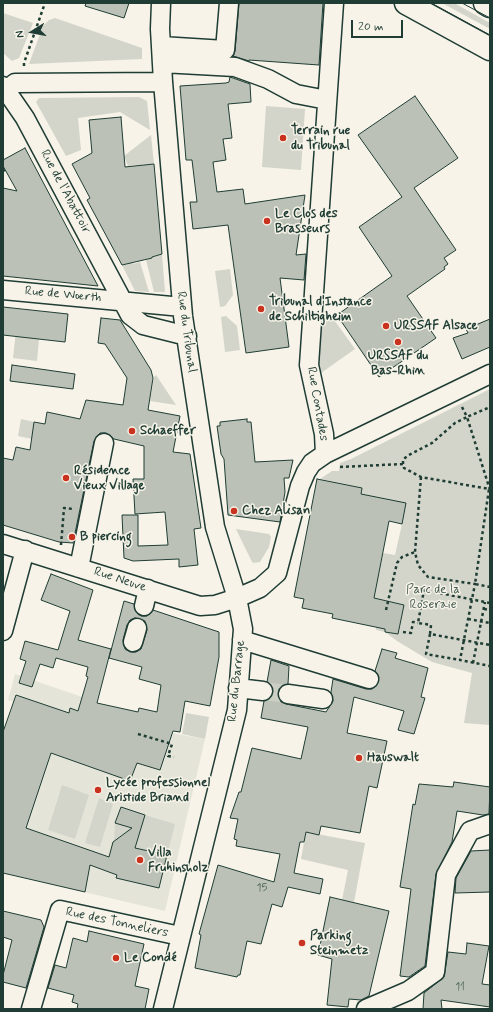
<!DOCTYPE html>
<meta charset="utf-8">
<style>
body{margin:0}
#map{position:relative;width:493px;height:1012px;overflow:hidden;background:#f7f3e8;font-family:Mynerve,sans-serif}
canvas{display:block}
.frame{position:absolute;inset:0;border:4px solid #1f3d34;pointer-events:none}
.north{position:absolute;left:12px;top:12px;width:40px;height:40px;-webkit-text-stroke:3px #f7f3e8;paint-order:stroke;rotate:259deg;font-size:11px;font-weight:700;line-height:16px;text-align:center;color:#1f3d34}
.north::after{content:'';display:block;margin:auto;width:14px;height:18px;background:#1f3d34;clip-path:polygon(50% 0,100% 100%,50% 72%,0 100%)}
.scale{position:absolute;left:351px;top:20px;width:52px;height:18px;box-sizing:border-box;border:2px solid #1f3d34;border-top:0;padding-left:5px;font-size:12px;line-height:14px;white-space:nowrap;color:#1f3d34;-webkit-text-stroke:3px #f7f3e8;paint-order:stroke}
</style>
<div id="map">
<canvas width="493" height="1012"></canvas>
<div class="frame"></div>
<div class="north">N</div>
<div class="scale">20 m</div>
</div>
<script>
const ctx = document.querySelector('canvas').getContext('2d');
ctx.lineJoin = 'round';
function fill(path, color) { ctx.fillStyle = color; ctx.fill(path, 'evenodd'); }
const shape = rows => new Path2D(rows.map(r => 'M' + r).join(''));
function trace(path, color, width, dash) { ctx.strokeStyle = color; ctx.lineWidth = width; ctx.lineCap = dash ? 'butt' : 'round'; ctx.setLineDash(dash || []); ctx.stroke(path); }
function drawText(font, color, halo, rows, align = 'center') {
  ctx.font = font + ' Mynerve,sans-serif'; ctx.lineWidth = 3; ctx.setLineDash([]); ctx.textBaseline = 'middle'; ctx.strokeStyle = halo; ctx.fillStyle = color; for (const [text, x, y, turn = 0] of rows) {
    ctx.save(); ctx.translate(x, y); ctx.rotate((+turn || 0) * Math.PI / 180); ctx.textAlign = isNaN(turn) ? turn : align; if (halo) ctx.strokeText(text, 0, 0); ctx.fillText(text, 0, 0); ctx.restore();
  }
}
const built = shape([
 [15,674,97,702,92,719,205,739,165,911,3,873,3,732,14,702,8,700]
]);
const green = shape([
 [442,3,454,3,490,23,490,29],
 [3,13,33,23,19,58,12,61,3,53],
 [55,18,142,48,142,59,29,64,43,26,49,20],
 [139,97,147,101,150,130,120,112,78,118,81,150,66,156,36,102,39,98],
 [266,106,305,109,301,170,262,167],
 [151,135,154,164,128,166,124,156],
 [162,254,165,292,154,292,146,260],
 [133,262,133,264,140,262,149,292,135,291,122,265],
 [230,269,233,295,225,306,220,307,215,271],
 [226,316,237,326,240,350,225,352,221,317],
 [332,317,355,349,321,373,315,365,318,328],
 [17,322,34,338,39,339,37,361,13,358],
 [156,375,176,405,150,401,154,377],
 [490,389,490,725,464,723,472,673,432,662,397,641,385,632,376,630,376,627,362,624,372,573,379,574,383,553,395,555,402,524,361,494,362,488,320,479,332,471,339,471,340,463,351,459],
 [21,419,34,422,32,439,18,436],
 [236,529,269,534,271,537,269,547,260,562,253,563,251,560],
 [186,713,209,717,205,739,182,734],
 [62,785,89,795,75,839,48,830],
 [99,798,113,804,100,847,85,843],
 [145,815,175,824,167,855,133,847,133,843,117,839,114,841,115,823,140,831],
 [306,832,365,843,354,902,342,900,348,870,301,859]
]);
const building = shape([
 [86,3,129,3,124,18,85,6,86,3],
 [239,3,323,3,319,65,249,60,249,61,233,56,235,51,239,3],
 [230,77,250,84,251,102,228,104,232,138,223,139,226,160,213,162,217,192,243,189,245,204,305,195,296,255,306,254,304,280,280,278,289,347,246,353,228,225,193,229,190,202,197,202,192,160,186,160,180,86,226,83,229,82,230,77],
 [415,96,458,158,414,188,456,250,444,258,448,264,444,267,445,269,407,296,436,338,379,377,337,315,392,276,359,227,402,197,358,135,415,96],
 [121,117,125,167,154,164,162,254,152,257,152,258,122,265,87,200,90,198,72,164,92,153,89,120,121,117],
 [25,148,53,201,98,286,3,276,3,188,17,191,3,166,3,160,25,148],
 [3,307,68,314,65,342,3,335,3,307],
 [101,318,120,320,151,370,153,378,148,410,180,416,173,452,190,454,201,528,194,529,198,565,179,567,179,559,133,561,124,558,122,515,138,515,138,546,168,545,165,512,135,514,133,479,144,479,144,446,114,439,106,433,100,433,94,441,73,543,59,542,3,525,3,458,13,460,16,447,30,450,34,422,45,424,47,412,80,419,86,400,123,405,127,378,105,344,98,343,101,318],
 [490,319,490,347,462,359,453,338,468,333,466,329,490,319],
 [12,365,75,374,73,389,10,381,12,365],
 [247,419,247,422,251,422,255,462,293,460,289,478,284,478,285,492,280,522,228,515,224,459,221,454,217,426,220,426,220,422,247,419],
 [317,479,362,488,361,494,406,503,402,524,389,521,374,598,404,605,398,634,385,632,385,629,332,618,333,614,302,608,304,599,294,597,317,479],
 [51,574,93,590,78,640,111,649,97,703,138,712,139,708,157,712,161,685,139,679,142,667,109,658,124,601,134,604,137,613,141,616,147,616,153,610,219,632,219,657,210,706,185,701,180,732,173,731,160,770,137,763,130,781,51,753,26,828,109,857,113,842,132,828,115,823,121,807,145,815,135,848,167,855,159,888,116,878,117,875,90,865,85,892,3,873,3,732,16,695,69,713,70,708,78,711,88,677,86,676,88,667,56,658,53,668,40,664,32,687,19,683,26,661,20,659,25,641,58,650,70,611,41,600,51,574],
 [135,618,145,621,147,630,141,649,136,652,130,652,125,649,123,640,127,625,130,620,135,618],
 [382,649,397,653,395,658,428,668,421,697,425,698,414,734,398,730,404,711,354,697,347,733,387,741,377,788,369,786,360,833,321,826,319,835,306,832,304,842,300,842,294,873,323,879,320,894,288,887,282,907,272,904,261,944,247,941,240,975,238,975,237,977,195,968,201,935,199,934,218,865,274,882,280,854,236,846,237,840,234,839,238,819,230,818,239,792,241,792,252,748,301,759,308,727,261,718,264,701,271,698,273,693,272,687,267,682,271,660,289,666,288,684,280,687,278,692,281,702,286,704,326,712,333,701,331,692,333,679,366,689,372,689,376,686,379,677,375,671,382,649],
 [454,782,490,787,489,814,483,815,457,811,452,842,436,874,425,966,409,977,400,976,411,889,400,887,413,804,415,805,419,784,453,787,454,782],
 [490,850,490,892,455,893,456,878,471,851,490,850],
 [330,897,389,911,369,996,361,1000,349,999,348,1007,327,1005,332,959,318,955,330,897],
 [3,911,41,920,44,927,26,988,3,982,3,975,12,940,3,937,3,911],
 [89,931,144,944,135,986,149,989,145,1009,77,1009,78,1004,72,1002,74,995,48,988,55,965,66,968,73,938,87,942,89,931],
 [467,943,489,946,482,984,490,985,490,1007,441,1000,442,1009,423,1009,424,993,444,977,448,952,466,954,467,943]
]);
const minorTunnel = shape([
 [263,691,288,694]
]);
const path = shape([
 [24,66,24,63,45,3],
 [3,171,5,170],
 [462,407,467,417,455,423,432,443,407,456,403,460,403,464,404,468,421,477,489,489,475,584,490,587],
 [340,467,403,464],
 [421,477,415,552,418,565,428,577,475,584,460,660,490,666],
 [490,490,467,417,490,407],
 [61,545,64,508,73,509],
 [490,603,424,590,418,623,431,625,430,634,490,645],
 [484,609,490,610],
 [386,610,397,563,402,557,415,552],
 [468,619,490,623],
 [403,632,411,633,413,622,418,623],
 [430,634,426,654,460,660],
 [473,663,485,602],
 [138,734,172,744,168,756,174,757]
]);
const minor = shape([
 [161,3,160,29,163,82,183,316,215,527,237,598,243,629,237,710,163,1009],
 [161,46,225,50,229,3],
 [162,63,235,67,268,79,296,94,327,100],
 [3,86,25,118,130,315,143,325,187,336],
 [3,93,15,83,163,82],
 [3,290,182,307],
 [325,454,324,434,309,365,334,3],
 [3,544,200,606,215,605,237,598,260,588,277,573,300,486,306,472,312,463,325,454,490,374],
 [79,568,104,443],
 [144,606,148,589],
 [3,631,25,550],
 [242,640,369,679],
 [133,642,137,628],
 [238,688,263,691],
 [288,694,323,699],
 [31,1009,60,910,180,936],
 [366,1009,408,991,435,972,446,875,470,831,490,824]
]);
const major = shape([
 [406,3,490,49],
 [485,3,490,6]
]);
const tram = shape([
 [431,3,490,35],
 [462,3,490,18]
]);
const markers = [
 [283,138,4,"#c8321e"],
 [267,221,4,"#c8321e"],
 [261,309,4,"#c8321e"],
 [386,326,4,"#c8321e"],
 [398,342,4,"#c8321e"],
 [132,431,4,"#c8321e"],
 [66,478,4,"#c8321e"],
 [234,511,4,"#c8321e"],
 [72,537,4,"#c8321e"],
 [359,758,4,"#c8321e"],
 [98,790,4,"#c8321e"],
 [140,860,4,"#c8321e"],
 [302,943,4,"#c8321e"],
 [116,958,4,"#c8321e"]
];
const numberNames = [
 ["15",262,889],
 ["11",460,988]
];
const poiNames = [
 ["Terrain rue",291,131],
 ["du Tribunal",291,146],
 ["Le Clos des",275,214],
 ["Brasseurs",275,229],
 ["Tribunal d'Instance",269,302],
 ["de Schiltigheim",269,317],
 ["URSSAF Alsace",394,326],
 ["URSSAF du",398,356,"center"],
 ["Bas-Rhin",398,371,"center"],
 ["Schaeffer",140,431],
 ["Résidence",74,471],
 ["Vieux Village",74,486],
 ["Chez Alisan",242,511],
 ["B piercing",80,537],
 ["Hauswalt",367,758],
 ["Lycée professionnel",106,783],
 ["Aristide Briand",106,798],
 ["Villa",148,853],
 ["Fruhinsholz",148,868],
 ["Parking",310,936],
 ["Steinmetz",310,951],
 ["Le Condé",124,958]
];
const streetNames = [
 ["Rue de l'Abattoir",65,192,62],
 ["Rue de Wœrth",63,295,5],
 ["Rue du Tribunal",186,332,82],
 ["Rue Contades",317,404,80],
 ["Rue Neuve",120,580,18],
 ["Rue du Barrage",237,681,-84],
 ["Rue des Tonneliers",117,923,12]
];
const parkNames = [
 ["Parc de la",433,590],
 ["Roseraie",433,605]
];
fill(built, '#e5e4d9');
fill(green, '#d3d5ca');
fill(building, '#bbc1b6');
trace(building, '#1f3d34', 1);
trace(minorTunnel, '#cccfc4', 18, [18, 9]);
trace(minor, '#1f3d34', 21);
trace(major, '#1f3d34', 25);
trace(path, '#1f3d34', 2.5, [3, 3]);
trace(minor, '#f7f3e8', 18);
trace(major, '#f7f3e8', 22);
trace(tram, '#1f3d34', 1);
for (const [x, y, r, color] of markers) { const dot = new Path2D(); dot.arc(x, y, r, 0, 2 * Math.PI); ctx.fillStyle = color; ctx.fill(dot); trace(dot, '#f7f3e8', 1.5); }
drawText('11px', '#465e54', null, numberNames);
drawText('bold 13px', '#1f3d34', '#f7f3e8', poiNames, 'left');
drawText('13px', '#1f3d34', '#f7f3e8', streetNames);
drawText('13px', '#435b52', '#f7f3e8', parkNames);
</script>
